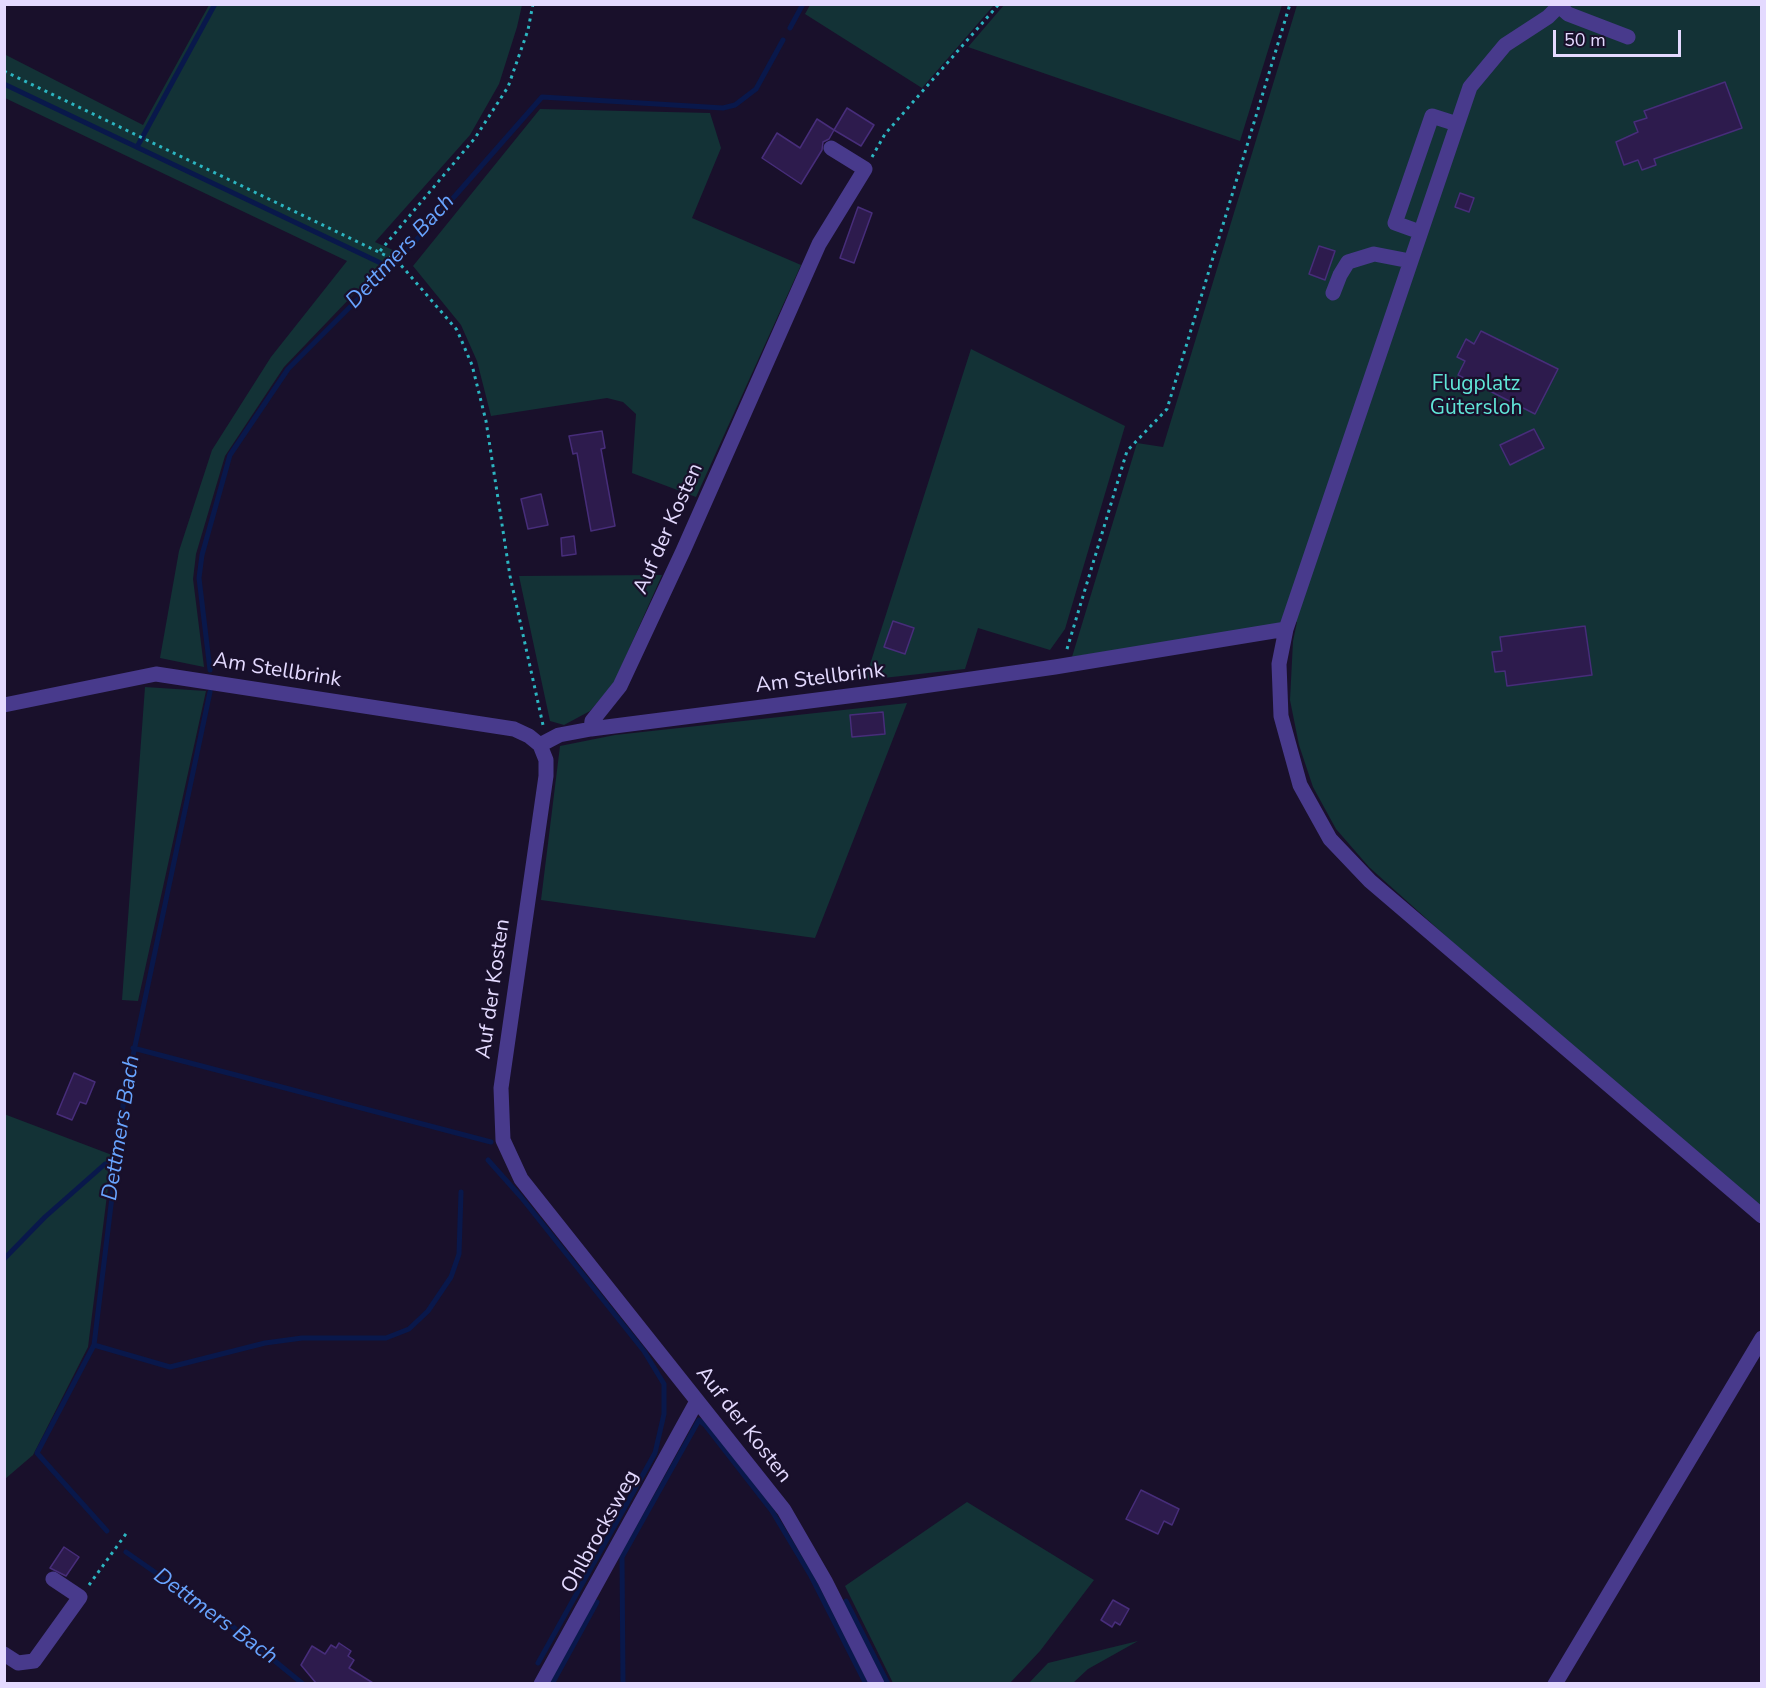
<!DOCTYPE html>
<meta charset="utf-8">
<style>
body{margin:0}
#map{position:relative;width:1766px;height:1688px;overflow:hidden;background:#19102b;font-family:"Nunito Sans",sans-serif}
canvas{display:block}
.frame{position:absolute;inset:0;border:6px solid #e4daff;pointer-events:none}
.scale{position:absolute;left:1553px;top:30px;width:128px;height:27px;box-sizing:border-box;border:3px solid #e4daff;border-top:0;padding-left:8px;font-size:18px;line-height:21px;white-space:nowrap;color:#e4daff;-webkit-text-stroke:4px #19102b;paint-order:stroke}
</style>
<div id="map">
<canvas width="1766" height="1688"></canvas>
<div class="frame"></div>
<div class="scale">50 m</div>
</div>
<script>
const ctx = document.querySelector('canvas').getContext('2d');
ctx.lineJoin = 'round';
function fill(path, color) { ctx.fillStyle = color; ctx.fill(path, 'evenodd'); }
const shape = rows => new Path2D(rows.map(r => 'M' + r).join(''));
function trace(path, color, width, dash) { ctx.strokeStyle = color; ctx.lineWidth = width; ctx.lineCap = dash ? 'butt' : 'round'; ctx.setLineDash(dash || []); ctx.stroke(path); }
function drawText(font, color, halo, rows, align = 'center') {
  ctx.font = font + ' "Nunito Sans",sans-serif'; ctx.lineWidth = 4.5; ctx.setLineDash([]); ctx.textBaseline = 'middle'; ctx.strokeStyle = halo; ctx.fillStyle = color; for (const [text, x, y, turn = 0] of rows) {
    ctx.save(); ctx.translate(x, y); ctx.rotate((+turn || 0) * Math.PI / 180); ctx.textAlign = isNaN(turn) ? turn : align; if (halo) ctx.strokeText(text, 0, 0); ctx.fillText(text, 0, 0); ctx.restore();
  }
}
const green = shape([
 [209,5,522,5,517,27,499,84,470,135,375,242,395,251,284,367,225,456,196,554,193,579,204,667,160,658,179,551,212,450,271,357,347,261,5,98,4,54,143,125],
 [810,5,810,4,994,5,922,88,805,14],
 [1004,5,1004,4,1282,5,1240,141,968,47],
 [1297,5,1761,5,1761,1207,1459,948,1369,867,1336,829,1313,787,1299,745,1290,700,1293,641,1297,622,1072,657,1137,443,1163,447],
 [540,109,710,113,721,148,692,218,801,265,696,497,632,473,636,414,623,402,607,398,491,416,477,361,461,325,413,266],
 [971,349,1125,426,1065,629,1050,650,978,628,965,669,865,680],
 [662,575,614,683,590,711,564,725,550,721,519,576],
 [145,687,206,691,138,1001,122,1000],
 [907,703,815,938,541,900,560,746,615,735],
 [4,1114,112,1155,88,1347,33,1455,5,1479],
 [967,1502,1094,1580,1040,1651,1010,1683,893,1683,845,1586],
 [1138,1641,1088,1669,1073,1683,1029,1683,1048,1663]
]);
const stream = shape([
 [790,28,803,4],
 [4,84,389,267],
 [137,147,215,4],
 [210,670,199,578,202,555,230,455,288,369,411,246,542,97,723,108,735,105,756,89,783,40],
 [133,1048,491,1142],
 [488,1160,521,1197,644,1351,664,1384,664,1414,655,1453,538,1663],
 [4,1259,45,1217,105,1164,116,1163],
 [94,1345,170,1367,265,1343,302,1338,386,1338,409,1329,428,1311,451,1277,459,1254,461,1192],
 [107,1531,37,1453,94,1345,124,1098,210,692],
 [126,1552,232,1626,303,1684],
 [846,1601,888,1684],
 [552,1684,597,1602],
 [623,1684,622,1557,699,1420,705,1425,772,1511,811,1576,866,1684]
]);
const building = shape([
 [1725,82,1742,128,1654,159,1656,165,1642,170,1638,160,1624,165,1616,142,1638,132,1634,122,1647,118,1644,111,1725,82],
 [847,108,874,125,861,146,834,130,829,139,823,142,822,150,801,184,762,158,777,133,800,148,817,119,834,130,847,108],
 [1460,193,1474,198,1469,212,1455,207,1460,193],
 [858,207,872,213,854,263,840,258,858,207],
 [1319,246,1335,251,1325,280,1309,274,1319,246],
 [1481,331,1558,369,1535,414,1458,375,1465,361,1457,357,1466,339,1474,344,1481,331],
 [1534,429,1544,448,1510,465,1500,445,1534,429],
 [602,431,605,448,601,449,615,526,591,531,577,453,573,454,569,436,602,431],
 [541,494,548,525,528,529,521,499,541,494],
 [574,536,576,554,562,556,561,538,574,536],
 [893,621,914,628,905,654,884,647,893,621],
 [1585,626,1592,675,1507,686,1505,671,1495,672,1492,652,1502,651,1500,637,1585,626],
 [883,712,885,734,852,737,850,715,883,712],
 [74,1073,95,1082,86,1104,80,1102,72,1120,57,1114,74,1073],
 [1141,1490,1179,1509,1172,1525,1164,1521,1158,1534,1126,1519,1141,1490],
 [64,1547,79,1557,66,1576,50,1568,64,1547],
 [1113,1600,1129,1609,1120,1625,1115,1622,1112,1627,1101,1620,1113,1600],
 [339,1643,351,1651,348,1656,354,1660,349,1668,373,1683,316,1683,301,1665,312,1646,325,1654,331,1645,336,1648,339,1643]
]);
const path = shape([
 [4,71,391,258,400,264,457,330,472,365,486,421,510,576,543,725],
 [872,157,885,134,999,4],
 [380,251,475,138,508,87,528,30,533,4],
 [1067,649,1127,451,1167,409,1290,4],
 [89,1585,128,1531]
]);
const minor = shape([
 [1561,4,1548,17,1505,45,1470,87,1286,629,1279,664,1281,716,1300,785,1330,839,1370,881,1762,1216],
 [1559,6,1568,14,1628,37],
 [1420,232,1395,223,1432,116,1457,124],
 [1333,293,1340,275,1348,262,1374,254,1410,261],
 [4,705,156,674,514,729,529,736,540,745,546,760,546,776,501,1088,503,1140,521,1179,784,1510,825,1581,877,1684],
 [591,729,592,721,620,686,683,551,819,244,865,169,831,148],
 [540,745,559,735,591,729,895,690,1055,667,1286,629],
 [4,1654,18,1663,34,1661,80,1597,53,1579],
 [541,1684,697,1401],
 [1555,1684,1762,1338]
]);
const parkNames = [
 ["Flugplatz",1476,385],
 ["Gütersloh",1476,409]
];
const streetNames = [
 ["Auf der Kosten",669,529,-66],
 ["Am Stellbrink",277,671,9],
 ["Am Stellbrink",820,679,-7],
 ["Auf der Kosten",494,989,-82],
 ["Auf der Kosten",743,1425,52],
 ["Ohlbrocksweg",601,1532,-61]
];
const waterNames = [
 ["Dettmers Bach",401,252,-47],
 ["Dettmers Bach",122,1128,-81],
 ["Dettmers Bach",215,1617,36]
];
fill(green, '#133236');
trace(stream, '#09184b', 5);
fill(building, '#2d1b4d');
trace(building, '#472d7a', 1.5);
trace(path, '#2cb5c1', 3, [3, 4.5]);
trace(minor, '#483a8c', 15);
drawText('21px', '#60e5d7', '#19102b', parkNames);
drawText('21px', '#e4daff', '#19102b', streetNames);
drawText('italic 22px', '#68a4ff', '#19102b', waterNames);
</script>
